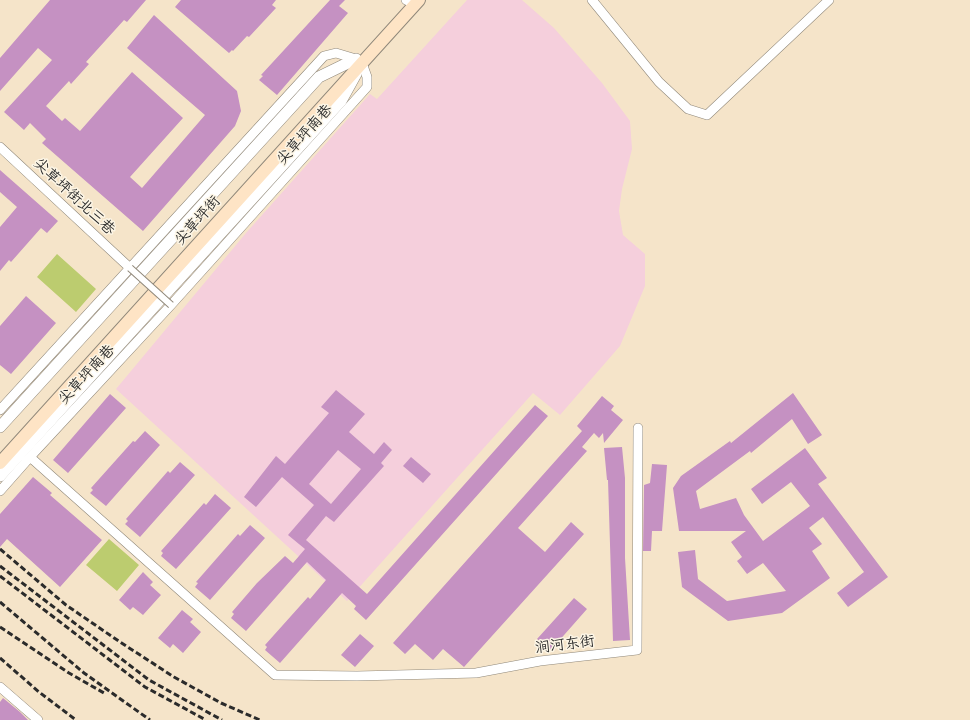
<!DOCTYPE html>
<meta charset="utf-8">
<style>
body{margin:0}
canvas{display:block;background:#f5e4c9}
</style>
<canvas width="970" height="720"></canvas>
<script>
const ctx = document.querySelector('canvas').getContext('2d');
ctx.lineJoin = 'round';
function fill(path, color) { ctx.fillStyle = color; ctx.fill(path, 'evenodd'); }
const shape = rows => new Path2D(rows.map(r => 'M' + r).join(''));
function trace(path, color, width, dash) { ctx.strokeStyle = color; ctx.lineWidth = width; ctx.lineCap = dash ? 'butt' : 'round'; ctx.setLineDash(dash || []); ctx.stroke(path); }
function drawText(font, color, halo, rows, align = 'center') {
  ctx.font = font + ' Sriracha,"LXGW WenKai TC",sans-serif'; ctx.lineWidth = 3; ctx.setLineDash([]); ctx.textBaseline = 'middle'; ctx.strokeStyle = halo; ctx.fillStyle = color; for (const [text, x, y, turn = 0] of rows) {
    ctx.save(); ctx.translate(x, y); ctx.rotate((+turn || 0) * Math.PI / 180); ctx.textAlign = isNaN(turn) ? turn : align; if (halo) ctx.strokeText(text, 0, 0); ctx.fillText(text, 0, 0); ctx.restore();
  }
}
const built = shape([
 [467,0,522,0,554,28,602,83,630,121,632,149,622,189,619,211,623,235,645,254,645,286,620,346,560,415,533,393,347,601,116,389,246,233,370,94,377,99]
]);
const green = shape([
 [57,254,96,289,76,312,37,277],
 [109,539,139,565,117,591,86,565]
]);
const building = shape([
 [50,0,146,0,127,22,124,20,86,62,89,64,71,84,69,81,46,106,62,121,65,118,80,131,132,72,183,118,130,177,142,188,205,115,127,48,154,15,237,91,241,111,235,126,143,231,42,143,46,139,30,123,24,130,4,112,52,60,38,48,0,91,0,58],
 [181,0,276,0,272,5,276,8,249,37,247,36,233,51,232,50,229,53,175,7],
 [330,0,345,0,339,6,348,13,277,95,259,80,263,76,261,75],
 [0,170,58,221,47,233,41,228,11,262,9,260,0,271,0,227,17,207,0,192],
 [26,296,56,323,11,374,0,365,0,326],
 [336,390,365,414,349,432,374,454,384,442,392,450,381,463,384,466,334,522,326,516,306,540,367,594,535,405,548,416,366,620,354,609,356,606,342,593,280,663,265,650,267,647,265,645,308,597,310,599,326,580,307,562,246,631,231,618,234,614,232,612,257,583,285,556,293,563,305,549,288,535,314,505,282,477,256,507,244,497,276,456,285,464,329,413,321,407],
 [338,450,361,469,331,504,309,484],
 [793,393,822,435,808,444,792,419,751,453,750,451,696,491,700,509,736,498,744,515,763,541,810,506,791,482,762,504,751,489,805,448,827,478,818,484,888,577,848,607,837,593,864,572,823,517,809,528,822,544,812,551,830,578,782,613,728,621,682,587,678,552,695,550,698,579,727,601,786,591,763,563,747,574,737,561,742,557,731,542,746,531,679,531,673,488,681,476,730,441,731,443],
 [110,394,126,408,68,473,53,460],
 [602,396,614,406,611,410,623,420,604,443,603,433,599,438,594,433,582,447,587,451,518,528,545,552,571,522,584,534,464,667,443,649,433,660,415,644,405,654,393,643,582,431,577,426],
 [145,431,160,445,106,506,90,493,93,490,91,488,133,441,135,442],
 [622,447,625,478,625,558,630,640,613,641,608,480,607,480,604,448],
 [411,457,431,474,423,483,403,466],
 [180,462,195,475,140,537,125,524,128,521,126,519,168,471,170,473],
 [652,464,667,465,662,531,652,531,651,551,643,551,644,485,650,483],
 [33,477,52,493,50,495,102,540,60,587,7,539,0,547,0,514],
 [215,494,231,508,176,569,161,556,163,553,161,551,204,503,206,505],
 [250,525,265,538,210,600,195,587,198,583,196,582,238,534,240,536],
 [143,572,153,582,150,585,161,595,143,615,133,607,130,610,119,600],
 [574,598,587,609,550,651,537,639],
 [182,610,193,619,190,622,201,632,183,653,173,644,170,648,158,638],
 [360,634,374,646,355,667,341,655],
 [3,698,20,712,28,720,0,720,0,702]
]);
const minor = shape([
 [406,0,408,1],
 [592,0,659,82,688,109,707,115,829,0],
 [362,63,367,77,367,87,171,305,30,457,275,675,357,676,476,673,540,661,637,650,638,428],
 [0,147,130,268],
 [0,410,324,56,336,53,356,59],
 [0,491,30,457],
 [0,687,38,720]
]);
const tertiary = shape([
 [0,427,319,77,356,59],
 [0,476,341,101,356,74]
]);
const secondary = shape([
 [0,463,419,0]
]);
const rail = shape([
 [0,549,66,605,120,642,174,677,221,703,260,720],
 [0,566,149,680,222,720],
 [0,576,145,687,206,720],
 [0,602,84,673,150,720],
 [0,627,69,673,104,693],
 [0,658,39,692,76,720]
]);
const pedestrianBridge = shape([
 [130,268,171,305]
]);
const streetNames = [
 ["尖草坪南巷",305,135,-48],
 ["尖草坪街北三巷",74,197,43],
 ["尖草坪街",198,221,-48],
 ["尖草坪南巷",87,375,-47],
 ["涧河东街",565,645,-7]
];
fill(built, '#f5cfdc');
fill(green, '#bccc6f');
fill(building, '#c591c2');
trace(minor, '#90887a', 10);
trace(tertiary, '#90887a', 12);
trace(secondary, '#90887a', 14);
trace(minor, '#fff', 9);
trace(tertiary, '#fff', 11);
trace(secondary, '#fee4c5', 12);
trace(rail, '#2b2b2b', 3, [6, 3]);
trace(pedestrianBridge, '#90887a', 8, []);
trace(pedestrianBridge, '#fff', 6);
drawText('15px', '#2b2b2b', '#fcf5e5', streetNames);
</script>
